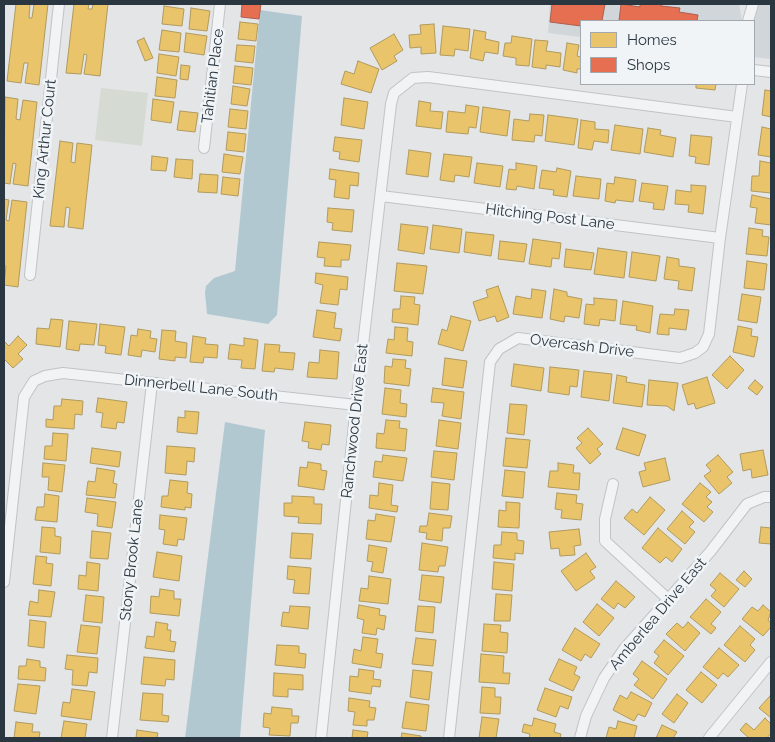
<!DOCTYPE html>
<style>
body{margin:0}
#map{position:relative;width:775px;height:742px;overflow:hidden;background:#e3e5e7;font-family:Raleway,sans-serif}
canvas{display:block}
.frame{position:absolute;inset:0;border:5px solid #2a3741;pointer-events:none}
.legend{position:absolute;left:580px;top:20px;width:175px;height:65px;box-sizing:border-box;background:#f1f4f7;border:1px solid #a1a8ae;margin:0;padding:6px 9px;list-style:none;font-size:15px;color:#2a3741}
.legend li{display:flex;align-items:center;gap:10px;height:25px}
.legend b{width:25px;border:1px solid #a1a8ae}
</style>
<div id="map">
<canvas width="775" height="742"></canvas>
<div class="frame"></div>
<ul class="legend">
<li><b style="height:14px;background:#e9c46a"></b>Homes</li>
<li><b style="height:14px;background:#e76f51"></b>Shops</li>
</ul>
</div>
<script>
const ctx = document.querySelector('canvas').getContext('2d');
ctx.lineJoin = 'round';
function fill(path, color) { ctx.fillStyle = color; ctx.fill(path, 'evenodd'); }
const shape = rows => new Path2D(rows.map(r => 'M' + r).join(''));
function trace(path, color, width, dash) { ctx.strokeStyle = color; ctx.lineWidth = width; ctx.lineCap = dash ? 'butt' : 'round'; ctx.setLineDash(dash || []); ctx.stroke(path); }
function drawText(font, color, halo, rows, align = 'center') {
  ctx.font = font + ' Raleway,sans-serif'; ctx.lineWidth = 5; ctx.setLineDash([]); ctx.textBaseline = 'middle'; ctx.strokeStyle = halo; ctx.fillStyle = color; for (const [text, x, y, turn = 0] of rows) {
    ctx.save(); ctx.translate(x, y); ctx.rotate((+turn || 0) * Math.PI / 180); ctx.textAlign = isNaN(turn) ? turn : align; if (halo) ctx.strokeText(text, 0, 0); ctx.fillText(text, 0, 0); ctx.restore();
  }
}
const built = shape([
 [550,4,739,4,742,21,581,21,581,37,548,33],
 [758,4,771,4,771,59,754,57,754,21]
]);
const green = shape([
 [101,88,148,93,142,146,95,140]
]);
const water = shape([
 [260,10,302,16,277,315,268,324,207,314,205,293,206,286,214,278,235,271],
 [225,422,265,430,240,738,185,738]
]);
const homes = shape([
 [16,4,30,4,29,18,32,18,34,4,48,4,39,85,25,83,28,63,24,63,21,83,7,81,16,4],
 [74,4,89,4,88,9,92,9,93,4,108,4,100,76,84,74,87,55,84,54,81,74,66,73,74,4],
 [164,6,184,9,182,26,162,24,164,6],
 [191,8,210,11,207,31,189,29,191,8],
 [240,22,258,24,256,41,238,39,240,22],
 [434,24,436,53,421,54,421,47,410,48,409,35,421,34,420,25,434,24],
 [443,26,470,29,468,51,455,49,454,56,440,55,443,26],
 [162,30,181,33,179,52,159,50,162,30],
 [474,30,486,32,485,39,499,42,498,54,485,52,483,61,470,58,474,30],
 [186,33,207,36,204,55,184,52,186,33],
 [394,34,403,50,394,56,397,61,382,70,370,48,394,34],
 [512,36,532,39,529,66,516,65,516,58,503,56,505,43,511,43,512,36],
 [144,38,153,58,145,61,137,41,144,38],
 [535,40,548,41,546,51,561,53,560,67,546,65,546,69,532,67,535,40],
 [567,43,579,45,577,56,581,57,581,69,577,69,577,73,563,70,567,43],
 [237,45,255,46,253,63,235,61,237,45],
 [159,54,179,57,176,76,157,73,159,54],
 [358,61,379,69,371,93,341,84,345,71,354,74,358,61],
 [181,65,190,66,188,80,180,79,181,65],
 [235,66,253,68,251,85,233,83,235,66],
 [157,77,177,80,175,98,155,96,157,77],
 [696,84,716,84,715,90,696,88,696,84],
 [233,86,250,89,247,106,231,104,233,86],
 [765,90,771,91,771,117,762,115,765,90],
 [5,97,18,99,16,119,20,120,23,100,37,102,28,186,13,184,16,164,13,163,10,184,4,183,5,97],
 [344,98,368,102,364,129,341,125,344,98],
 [153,99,174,102,171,123,151,120,153,99],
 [419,101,431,103,430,111,443,112,441,129,416,126,419,101],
 [466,105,479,107,476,128,469,127,468,134,446,132,448,111,465,113,466,105],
 [483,107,510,111,507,136,480,132,483,107],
 [230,109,248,111,246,129,228,127,230,109],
 [180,111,198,113,195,132,177,130,180,111],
 [530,114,544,115,542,136,535,135,534,142,512,140,514,119,529,121,530,114],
 [548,115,578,119,574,145,545,141,548,115],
 [581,120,595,122,595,129,609,130,608,143,594,141,592,150,578,148,581,120],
 [615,125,643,129,640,154,611,150,615,125],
 [762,127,771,129,771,157,758,155,762,127],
 [648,128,661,130,660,135,676,138,673,157,644,152,648,128],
 [228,132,246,134,244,152,226,150,228,132],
 [691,135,712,137,709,165,695,163,696,157,689,156,691,135],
 [335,137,362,140,359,162,339,159,340,152,333,151,335,137],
 [60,141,73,143,71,162,75,163,77,143,92,145,83,229,68,227,70,208,66,207,64,227,50,226,60,141],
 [409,150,431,153,428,177,406,174,409,150],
 [224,154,243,157,240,174,222,172,224,154],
 [444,154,472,157,469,177,455,175,454,182,440,180,444,154],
 [152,156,168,158,166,171,151,170,152,156],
 [176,159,193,160,192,179,174,177,176,159],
 [760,161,771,163,771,193,751,191,752,176,759,176,760,161],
 [477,163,503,166,500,187,474,183,477,163],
 [516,163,537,166,534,189,517,186,516,190,506,189,509,169,516,170,516,163],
 [557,168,571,171,567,197,553,195,554,190,539,188,542,170,556,172,557,168],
 [330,169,359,173,358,186,350,185,349,199,334,197,336,180,329,179,330,169],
 [200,174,218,175,217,193,198,192,200,174],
 [576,176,601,179,599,199,573,196,576,176],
 [223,177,240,179,238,196,221,194,223,177],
 [615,177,636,180,633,202,616,200,615,203,605,201,607,183,614,184,615,177],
 [642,183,668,186,664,210,653,209,654,203,639,201,642,183],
 [691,185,706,186,703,214,688,212,689,205,675,204,676,190,691,192,691,185],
 [752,195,771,199,771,225,755,223,757,208,750,207,752,195],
 [4,199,9,200,6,220,9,221,12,200,27,202,18,287,4,285,6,266,4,266,4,199],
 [328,208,354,210,352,232,332,230,333,223,327,222,328,208],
 [401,224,428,227,424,254,398,250,401,224],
 [433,225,462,229,459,253,430,249,433,225],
 [749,228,763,230,762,236,769,237,767,256,746,254,749,228],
 [466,232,494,235,491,256,464,252,466,232],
 [533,239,561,243,559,259,552,258,551,267,529,264,533,239],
 [500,241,527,244,524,262,498,259,500,241],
 [319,242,351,245,349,260,341,260,341,267,324,266,325,258,317,257,319,242],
 [598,248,627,252,624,278,594,274,598,248],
 [566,249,594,253,591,270,564,267,566,249],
 [632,252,660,256,656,281,629,277,632,252],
 [667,257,679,259,679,266,695,268,692,291,678,289,679,281,664,279,667,257],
 [747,261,767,264,764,290,744,288,747,261],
 [397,263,427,266,423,294,394,291,397,263],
 [316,273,348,277,347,290,340,289,338,305,320,303,323,285,315,283,316,273],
 [498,286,509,317,497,322,495,316,479,321,473,302,488,297,486,290,498,286],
 [532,289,546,291,542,318,513,314,516,296,531,299,532,289],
 [554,289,567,292,567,296,582,299,579,318,565,316,564,322,550,319,554,289],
 [742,294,761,297,757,323,738,320,742,294],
 [401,296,415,297,414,304,420,305,418,325,392,322,393,309,400,309,401,296],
 [594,298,617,300,615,321,600,319,599,326,584,324,586,304,594,305,594,298],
 [623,301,653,306,650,333,636,330,637,326,620,324,623,301],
 [675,309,689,310,686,330,669,328,669,335,657,334,660,314,674,315,675,309],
 [317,310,336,313,334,328,342,329,340,341,313,337,317,310],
 [451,316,471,321,463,351,438,344,442,329,447,331,451,316],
 [51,319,63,320,60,347,36,344,37,328,49,329,51,319],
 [69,321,97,324,94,345,80,344,79,351,66,349,69,321],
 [100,324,125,327,121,355,105,353,106,346,98,345,100,324],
 [738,326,752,329,751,336,758,337,754,357,733,352,738,326],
 [395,327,408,328,407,341,413,342,412,356,386,353,388,339,394,340,395,327],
 [138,329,151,331,150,338,157,339,155,352,142,350,141,357,128,355,131,335,137,336,138,329],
 [162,330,176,331,175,341,187,343,186,358,175,357,175,361,159,359,162,330],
 [18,336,27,345,18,354,23,359,13,368,4,359,4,341,9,346,18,336],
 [193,336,206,338,205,344,218,345,217,358,204,357,203,363,190,362,193,336],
 [244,338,258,340,255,369,241,368,242,360,228,359,230,344,244,346,244,338],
 [265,344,280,345,279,352,295,353,293,370,275,368,274,372,262,371,265,344],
 [320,350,339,352,337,379,307,377,309,362,319,363,320,350],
 [730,356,744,370,727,389,712,375,730,356],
 [445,358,467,361,463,388,442,385,445,358],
 [393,359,406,360,405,368,411,369,409,386,384,383,385,366,392,367,393,359],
 [514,364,544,368,541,391,511,386,514,364],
 [550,367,579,370,577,387,570,386,569,395,548,392,550,367],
 [584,371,612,374,609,401,581,397,584,371],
 [617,375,627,377,626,382,645,385,642,407,613,403,617,375],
 [707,377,715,403,696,409,694,403,688,405,682,385,707,377],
 [649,380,678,383,674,411,667,406,647,405,649,380],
 [755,380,763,387,757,395,748,388,755,380],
 [385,388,401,390,400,403,407,404,406,417,382,414,385,388],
 [433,388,464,392,461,419,442,416,444,403,431,402,433,388],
 [98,398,127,402,124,423,117,422,116,429,101,427,103,413,96,412,98,398],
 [62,399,83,401,82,415,75,414,74,429,46,427,46,419,53,420,54,406,61,406,62,399],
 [510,404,527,405,524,435,507,433,510,404],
 [185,411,199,412,197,434,177,432,178,417,185,418,185,411],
 [386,420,400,421,399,428,407,429,405,451,376,448,377,433,384,434,386,420],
 [439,420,461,423,458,449,436,446,439,420],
 [305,422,331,425,329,445,322,444,321,450,308,448,309,442,302,441,305,422],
 [588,428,603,444,597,449,601,454,590,464,576,448,582,443,577,438,588,428],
 [623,428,646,435,639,456,616,449,623,428],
 [53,433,68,434,66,461,44,459,45,446,52,446,53,433],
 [506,438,530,440,527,468,503,466,506,438],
 [167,446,195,448,194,462,187,461,186,475,165,473,167,446],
 [92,448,121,452,119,467,90,463,92,448],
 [763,450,768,475,752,478,751,469,743,471,740,454,763,450],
 [434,451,457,453,454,480,431,477,434,451],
 [383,455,407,458,403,481,373,477,375,461,382,462,383,455],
 [718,455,733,472,727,477,732,483,719,494,704,476,711,471,706,465,718,455],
 [665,458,670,480,643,487,639,472,646,470,644,463,665,458],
 [308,462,321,464,321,470,327,471,324,490,298,486,300,467,307,468,308,462],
 [43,463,65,465,62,492,48,490,49,477,42,477,43,463],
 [558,463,574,465,573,473,580,473,579,490,548,487,550,471,558,471,558,463],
 [97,468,115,471,113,483,117,484,115,498,86,495,88,481,95,482,97,468],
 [505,470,525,472,523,498,502,496,505,470],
 [170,480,188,482,187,493,192,494,191,508,185,507,185,510,161,507,162,496,168,496,170,480],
 [432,482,450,484,448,510,430,509,432,482],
 [379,483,393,485,391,505,398,506,397,512,369,508,370,495,378,496,379,483],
 [700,483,711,492,706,497,712,502,707,507,713,512,704,522,682,504,700,483],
 [557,493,577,495,576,503,583,504,581,520,561,518,562,510,555,509,557,493],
 [45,494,59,496,57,522,35,520,37,507,44,507,45,494],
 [292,496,314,497,314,504,322,504,321,524,298,523,299,517,284,516,284,503,292,503,292,496],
 [650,497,665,510,644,535,624,518,632,509,637,513,650,497],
 [87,498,116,502,112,528,97,526,98,514,85,512,87,498],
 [506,502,520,503,519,528,498,527,499,510,506,511,506,502],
 [682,511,694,522,689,527,695,532,685,544,667,529,682,511],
 [429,513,452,516,450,528,443,528,442,541,426,539,427,533,419,532,420,526,427,526,429,513],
 [376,514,395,517,391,542,366,539,368,520,375,521,376,514],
 [160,515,187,518,184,540,178,539,177,546,163,544,165,530,159,529,160,515],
 [42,527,55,528,55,536,61,537,60,554,40,552,42,527],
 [761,527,771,528,771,544,759,543,761,527],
 [658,528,682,549,672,562,666,557,660,563,642,548,658,528],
 [579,529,581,545,574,546,575,555,560,556,559,548,551,549,549,532,579,529],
 [92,531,111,533,108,559,90,558,92,531],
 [502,532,517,533,517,540,524,541,523,554,515,553,515,560,493,558,494,545,501,545,502,532],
 [292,533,313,534,311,559,290,558,292,533],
 [422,543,448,547,445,566,439,566,438,572,419,570,422,543],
 [369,545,387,548,383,573,371,571,373,562,367,561,369,545],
 [157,552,182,556,179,581,153,577,157,552],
 [586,553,596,567,590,571,595,578,576,591,561,571,586,553],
 [36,556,47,557,46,563,53,564,51,586,33,584,36,556],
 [87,562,100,564,98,591,78,589,79,575,86,576,87,562],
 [494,562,514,564,512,591,492,589,494,562],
 [288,566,311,568,309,594,293,593,295,580,287,579,288,566],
 [744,571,752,579,745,587,736,580,744,571],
 [720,573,739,589,724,607,711,596,716,590,710,585,720,573],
 [422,575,444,577,441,603,419,600,422,575],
 [369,576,391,579,388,604,359,601,361,588,368,589,369,576],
 [616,581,635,597,625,608,618,603,614,609,601,599,616,581],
 [160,589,174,591,174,599,181,599,179,616,150,613,151,596,159,597,160,589],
 [39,590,55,592,51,617,28,615,30,601,38,603,39,590],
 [496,594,512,595,510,621,494,621,496,594],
 [86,595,104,597,102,623,83,621,86,595],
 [706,599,721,612,711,624,716,628,711,634,690,617,706,599],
 [597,604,614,618,599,636,583,622,597,604],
 [359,605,380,609,379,615,386,616,384,630,377,628,376,635,362,633,364,620,357,618,359,605],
 [763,605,771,612,768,620,771,623,771,627,763,636,742,619,752,607,758,611,763,605],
 [290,606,310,607,308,629,281,626,283,612,289,613,290,606],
 [418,606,435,607,433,633,415,631,418,606],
 [30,620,46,622,44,648,28,646,30,620],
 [156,622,168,624,167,630,171,630,170,641,176,642,174,652,145,648,147,636,154,637,156,622],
 [688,622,700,633,685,651,666,634,677,623,683,628,688,622],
 [484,624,501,625,500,632,508,633,507,653,482,651,484,624],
 [81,625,100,627,97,654,77,652,81,625],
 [740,626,755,639,750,645,755,650,745,662,724,645,740,626],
 [575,628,600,644,591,658,585,654,581,661,562,650,575,628],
 [363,637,378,639,376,653,383,654,381,668,352,663,354,649,361,651,363,637],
 [416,638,436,640,433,666,412,664,416,638],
 [664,640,684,656,668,675,654,663,659,656,654,652,664,640],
 [277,645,299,646,299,653,306,654,305,668,275,665,277,645],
 [719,648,739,665,728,677,723,673,718,679,703,667,719,648],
 [481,654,504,656,503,673,510,673,509,684,479,682,481,654],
 [67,655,98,658,97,673,89,672,87,686,72,685,73,670,65,669,67,655],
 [144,657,175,660,174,680,166,679,165,686,141,684,144,657],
 [27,659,40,661,40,667,46,668,45,681,18,679,19,666,26,666,27,659],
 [559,659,577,667,574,674,580,677,573,691,549,680,559,659],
 [642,661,667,679,653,699,634,685,639,679,633,674,642,661],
 [359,669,374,671,373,679,381,680,380,687,372,686,371,694,349,691,350,676,358,677,359,669],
 [413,670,432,672,429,700,410,697,413,670],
 [701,672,717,685,702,703,686,690,701,672],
 [274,673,303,675,303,690,288,689,288,697,273,696,274,673],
 [18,684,40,686,36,714,14,711,18,684],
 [482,687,495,688,495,697,501,697,500,714,480,713,482,687],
 [545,688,572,697,568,709,560,706,556,717,537,710,545,688],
 [72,689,95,692,91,720,61,716,63,702,70,703,72,689],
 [631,692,652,703,645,717,638,714,634,721,613,710,620,695,627,699,631,692],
 [143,693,163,694,162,715,169,716,168,722,140,720,143,693],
 [677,694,688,703,674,723,662,714,677,694],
 [770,696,771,697,771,718,759,708,770,696],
 [349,698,370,701,369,707,376,708,374,720,367,720,367,726,353,725,355,712,348,711,349,698],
 [406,702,429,705,426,731,402,728,406,702],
 [272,707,292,709,292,716,299,716,298,723,291,723,290,736,269,735,270,728,263,727,264,713,271,714,272,707],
 [482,717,499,719,496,738,479,738,482,717],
 [534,718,556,724,554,732,561,734,560,738,529,738,530,734,522,732,524,724,532,726,534,718],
 [765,718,771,724,771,733,767,738,749,738,740,730,746,723,754,730,765,718],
 [64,721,87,724,85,738,61,738,64,721],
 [618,721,637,726,634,738,606,738,609,727,616,729,618,721],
 [16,722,33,724,32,732,40,732,39,738,14,738,16,722],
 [662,725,677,732,673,738,656,738,662,725],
 [137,730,158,733,157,738,136,738,137,730],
 [353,730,368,732,367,738,352,738,353,730],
 [402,733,421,736,421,738,401,738,402,733]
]);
const shops = shape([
 [242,4,261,4,259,19,241,17,242,4],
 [552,4,605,4,602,21,581,21,581,26,550,22,552,4],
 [621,4,640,7,640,4,662,4,661,6,680,8,679,12,698,15,697,21,619,21,621,4]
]);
const street = shape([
 [748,21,753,4],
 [754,70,771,72],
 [204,148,220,4],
 [381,196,720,238],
 [30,275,59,4],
 [613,484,605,519,605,541,668,599],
 [4,582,24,397,34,381,45,376,63,373,356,405],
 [112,738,152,383],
 [321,738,356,405,391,104,394,93,413,78,428,77,737,117],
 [449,738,490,362,499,349,518,338,680,358,695,353,703,347,709,334,720,238,742,84],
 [580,738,586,716,594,699,604,678,624,649,710,552,747,504,764,497,771,497],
 [709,738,771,662]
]);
const streetNames = [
 ["Tahitian Place",213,76,-83],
 ["King Arthur Court",45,139,-84],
 ["Hitching Post Lane",550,217,7],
 ["Overcash Drive",582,346,7],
 ["Dinnerbell Lane South",201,388,6],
 ["Ranchwood Drive East",355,421,-84],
 ["Stony Brook Lane",132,560,-84],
 ["Amberlea Drive East",658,614,-50]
];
fill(built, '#d1d6da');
fill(green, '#d5dbd3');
fill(water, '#b2c8d1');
fill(homes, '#e9c46a');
trace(homes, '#b09a5e', 1);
fill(shops, '#e76f51');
trace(shops, '#ae5e4c', 1);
trace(street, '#c1c3c5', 12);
trace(street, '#f2f3f5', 10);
drawText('15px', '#2a3741', '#f1f4f7', streetNames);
</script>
